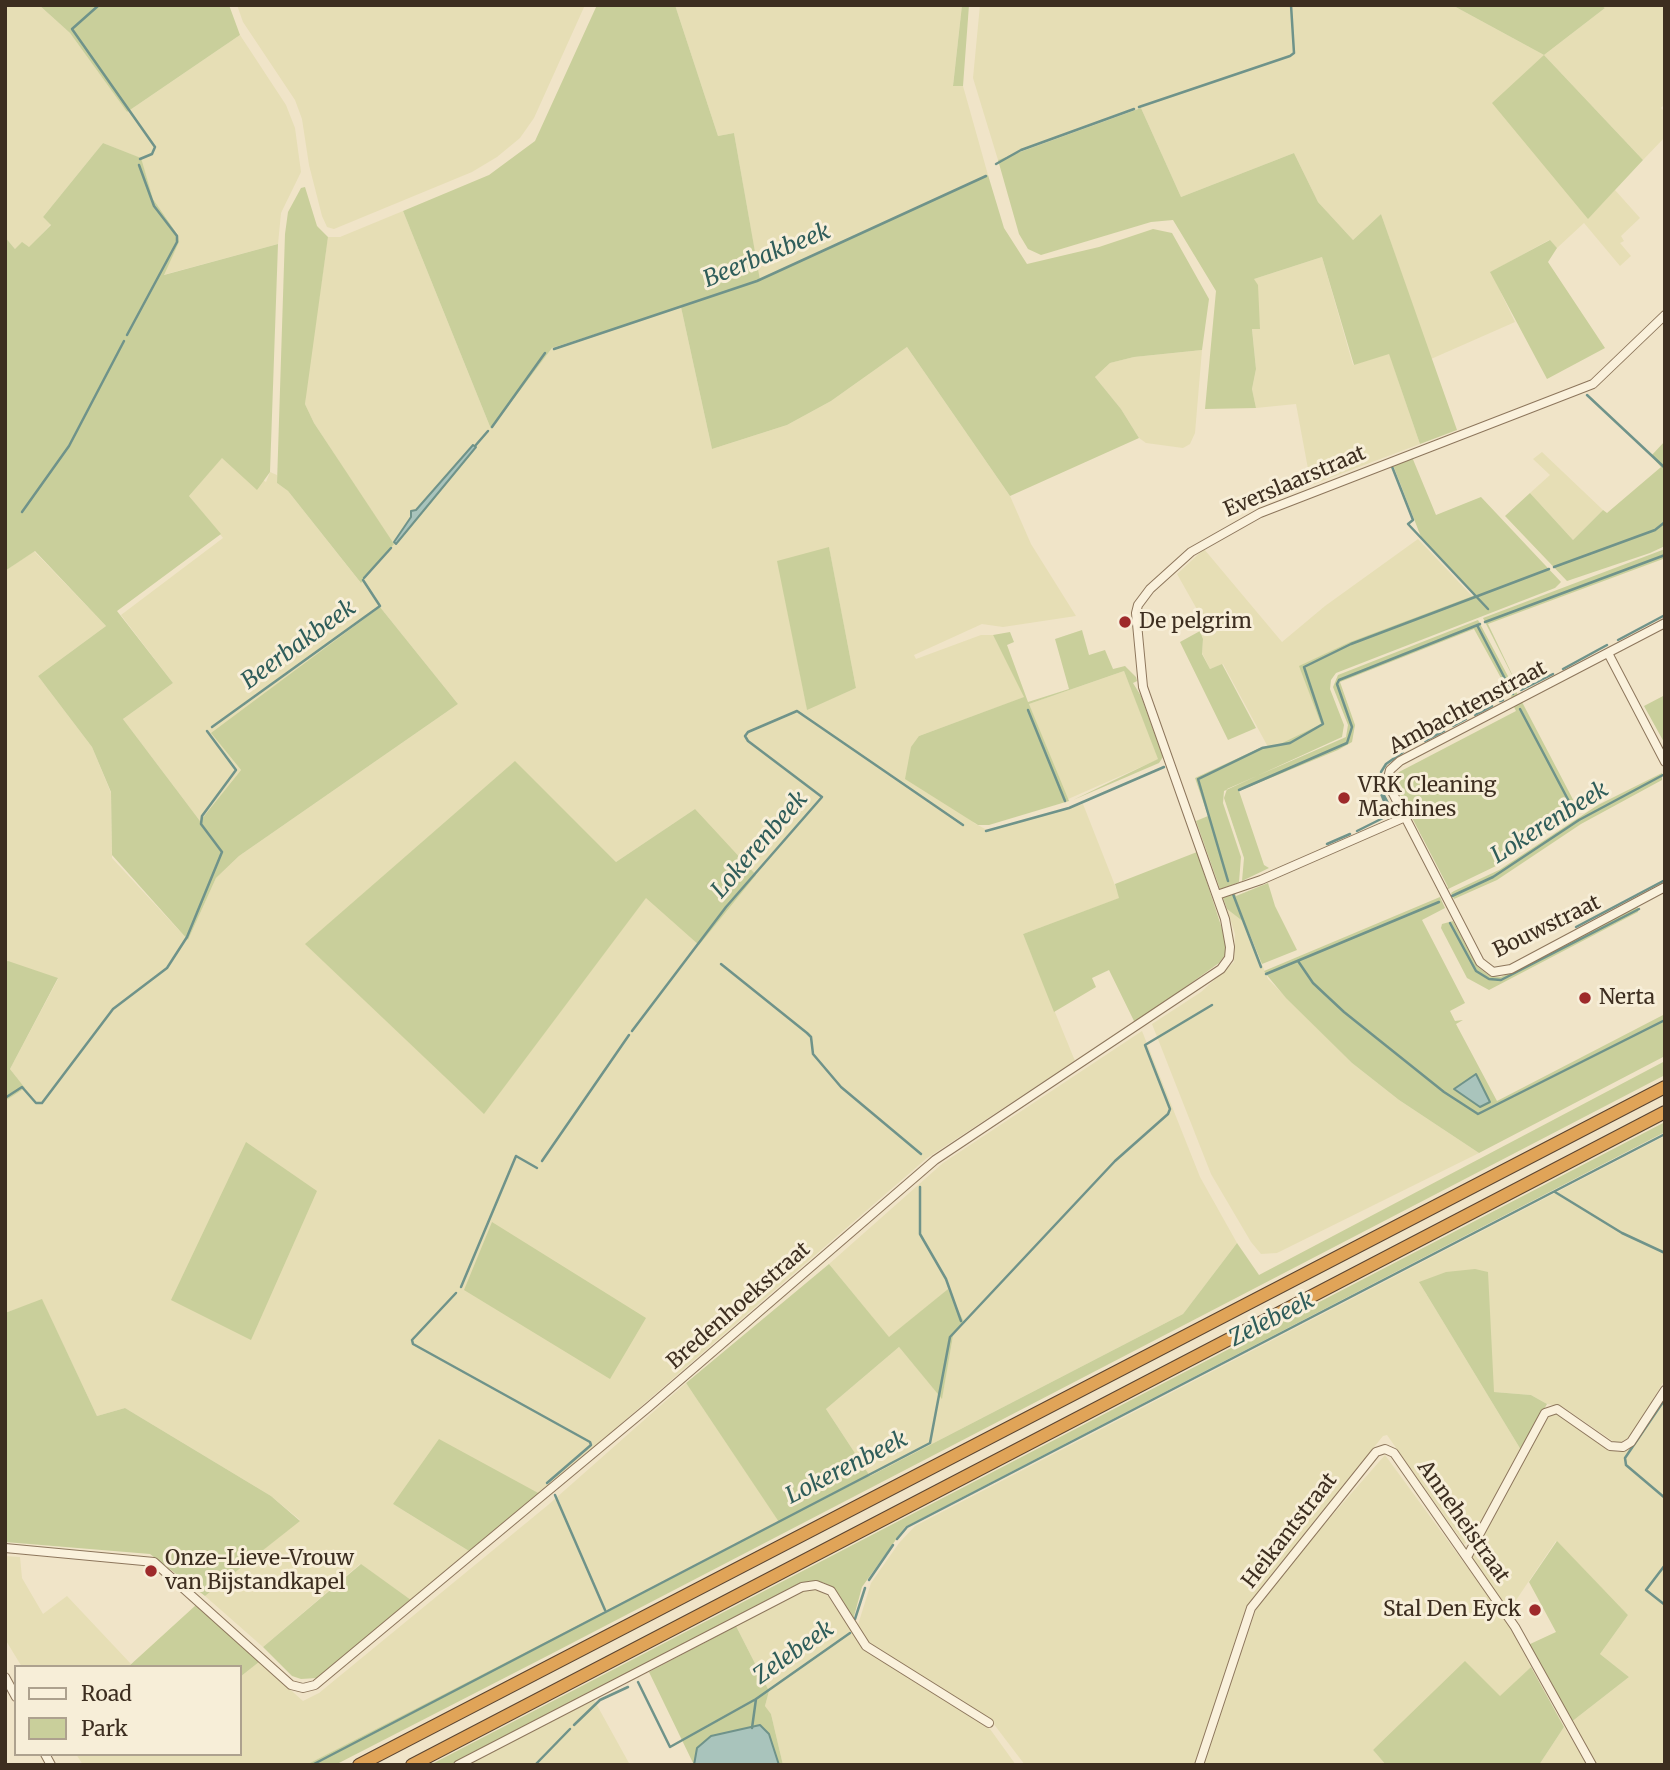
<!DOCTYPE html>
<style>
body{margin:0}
#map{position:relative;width:1670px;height:1770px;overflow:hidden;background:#f0e4c8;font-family:Merriweather,serif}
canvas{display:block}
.frame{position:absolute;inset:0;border:7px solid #3d2e20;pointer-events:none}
.legend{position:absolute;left:14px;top:1665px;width:228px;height:91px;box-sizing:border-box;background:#f7eed8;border:2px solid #ada18e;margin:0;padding:9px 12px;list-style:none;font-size:21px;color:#3d2e20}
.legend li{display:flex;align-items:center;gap:14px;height:35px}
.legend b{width:35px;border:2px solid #ada18e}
</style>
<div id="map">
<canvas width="1670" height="1770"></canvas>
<div class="frame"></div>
<ul class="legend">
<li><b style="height:9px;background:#faf1dc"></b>Road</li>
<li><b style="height:19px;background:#c9cf9b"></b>Park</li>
</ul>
</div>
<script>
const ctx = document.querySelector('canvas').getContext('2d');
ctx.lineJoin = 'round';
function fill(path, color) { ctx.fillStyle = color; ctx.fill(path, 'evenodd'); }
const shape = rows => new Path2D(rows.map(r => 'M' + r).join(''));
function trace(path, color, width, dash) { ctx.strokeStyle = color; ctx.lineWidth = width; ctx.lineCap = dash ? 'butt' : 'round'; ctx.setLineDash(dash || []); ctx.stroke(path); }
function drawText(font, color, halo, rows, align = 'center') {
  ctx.font = font + ' Merriweather,serif'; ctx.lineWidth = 6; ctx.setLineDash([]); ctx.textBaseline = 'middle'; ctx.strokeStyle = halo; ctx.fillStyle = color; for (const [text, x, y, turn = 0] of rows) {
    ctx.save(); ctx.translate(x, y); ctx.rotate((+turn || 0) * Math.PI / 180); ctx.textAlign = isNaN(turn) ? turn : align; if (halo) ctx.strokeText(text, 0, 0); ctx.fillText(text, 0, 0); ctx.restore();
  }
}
const farmland = shape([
 [5,5,39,5,70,33,127,112,240,35,286,105,295,128,301,172,281,213,278,244,163,275,179,242,178,234,153,199,140,158,103,143,43,217,51,224,29,248,15,249,5,237],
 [237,5,585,5,534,118,520,138,497,157,472,172,334,229,327,227,322,216,309,165,302,119,295,100,243,22],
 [675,5,962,5,953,85,963,86,988,175,760,281,734,133,718,136],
 [980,5,1452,5,1544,55,1605,8,1600,5,1665,5,1665,104,1661,108,1665,112,1665,137,1643,160,1544,55,1588,218,1615,190,1640,218,1621,236,1624,241,1620,243,1631,256,1620,266,1584,223,1557,248,1549,240,1491,272,1515,322,1431,359,1381,214,1353,240,1318,202,1294,153,1181,197,1141,108,998,160,973,78],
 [403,211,491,429,552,348,681,307,712,449,787,425,831,401,907,347,1010,496,1031,544,1076,616,1003,627,982,624,914,655,916,659,981,635,993,635,1025,697,919,736,974,823,989,831,1083,804,1120,898,1023,934,1075,1061,927,1158,540,1494,393,1504,469,1551,411,1600,360,1564,263,1647,205,1596,300,1520,271,1496,125,1408,97,1416,42,1300,5,1313,5,1101,25,1088,10,1069,58,979,5,962,5,571,34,551,106,626,38,676,92,747,111,793,112,858,188,940,216,878,239,856,458,704,380,607,212,734,241,770,200,821,123,719,173,683,121,615,223,538,189,496,222,457,266,482,270,472,277,475,277,483,288,491,360,582,393,544,314,423,305,404,306,388,328,237,340,237],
 [829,548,856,688,807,709,778,562],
 [515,762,616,862,695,809,646,897,484,1113,306,944],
 [1322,257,1353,365,1389,353,1420,444,1311,485,1296,404,1256,408,1252,389,1256,369,1252,328,1260,329,1254,279],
 [1202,350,1195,433,1190,444,1183,448,1146,443,1139,438,1121,409,1095,377,1110,363,1134,357],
 [1542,452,1603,510,1573,540,1530,493,1550,475,1533,459],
 [1418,539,1472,596,1350,642,1300,666,1321,724,1278,745,1268,747,1223,664,1210,669,1202,653,1203,639,1200,631,1207,627,1177,574,1204,549,1282,642,1325,606],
 [1124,671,1159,759,1066,800,1029,704],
 [1227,909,1245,923,1268,979,1352,1063,1399,1100,1479,1153,1277,1253,1261,1254,1251,1242,1211,1174,1152,1024,1201,992,1234,962,1235,934],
 [1142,1031,1200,1177,1237,1243,1183,1314,870,1476,826,1409,899,1347,942,1398,953,1336,948,1289,889,1338,829,1264,943,1163],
 [1665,1136,1665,1379,1631,1437,1617,1444,1563,1407,1547,1404,1531,1395,1494,1392,1491,1384,1419,1282,1521,1450,1473,1540,1464,1544,1387,1435,1383,1436,1249,1603,1231,1666,1194,1765,1025,1765,993,1723,869,1644,857,1628,871,1583,899,1543,915,1526],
 [686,1383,780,1522,306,1765,83,1765,76,1754,240,1754,240,1677,259,1662,303,1701,319,1693,548,1505],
 [1665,1397,1665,1765,1596,1765,1570,1723,1629,1677,1600,1654,1628,1615,1556,1541,1508,1612,1472,1558,1546,1417,1556,1412,1618,1452,1636,1442],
 [1385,1455,1506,1620,1531,1667,1500,1697,1488,1685,1373,1750,1386,1765,1202,1765,1256,1609,1307,1544],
 [5,1556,20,1557,22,1578,43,1614,67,1596,131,1664,128,1667,22,1667,5,1639],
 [807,1589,816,1589,828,1596,863,1648,990,1729,1016,1765,783,1765,771,1714,765,1706,769,1691,736,1626],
 [593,1698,630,1765,466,1765],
 [1564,1727,1588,1765,1539,1765]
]);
const green = shape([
 [39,5,229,5,240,35,127,112,70,33],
 [597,5,675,5,718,136,734,133,760,280,988,175,1004,228,1027,264,1099,247,1153,229,1172,233,1209,299,1202,350,1134,357,1110,363,1095,377,1121,409,1139,438,1010,496,907,347,831,401,787,425,712,449,681,307,552,348,491,429,403,211,489,175,535,141],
 [962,5,969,5,963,86,953,86],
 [1452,5,1600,5,1605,8,1544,55,1643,160,1588,219,1492,103,1544,55],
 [1141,108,1181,197,1294,153,1318,202,1353,240,1381,214,1457,430,1420,444,1389,354,1354,365,1322,257,1254,279,1258,285,1260,329,1252,329,1256,369,1252,389,1256,408,1205,409,1216,291,1173,220,1151,222,1041,255,1028,249,1019,234,998,160],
 [103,143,141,158,153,199,178,235,179,242,164,275,278,244,270,472,257,490,222,458,189,496,221,534,117,611,173,683,123,719,200,821,241,770,211,733,380,607,458,704,239,856,216,878,188,940,112,855,111,792,92,747,38,676,106,626,35,551,5,571,5,237,15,249,22,242,29,247,51,225,43,217],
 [305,187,317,226,328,237,305,404,314,423,394,544,361,583,288,491,277,483,285,234,288,212,301,188],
 [1550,240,1557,248,1548,262,1605,348,1547,379,1490,272],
 [1665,441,1665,546,1650,553,1567,581,1505,516,1530,493,1573,540,1603,510,1607,513,1661,467,1651,456],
 [1412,457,1436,515,1481,497,1561,582,1555,588,1336,673,1331,680,1330,689,1344,725,1342,737,1224,791,1223,803,1241,857,1239,882,1232,885,1236,896,1268,883,1275,906,1297,950,1262,964,1245,923,1227,909,1196,821,1208,816,1195,778,1262,747,1278,745,1321,724,1299,666,1350,642,1475,595,1421,537,1393,465],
 [829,547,856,688,807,710,777,561],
 [1665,549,1663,559,1488,624,1521,693,1483,618],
 [1478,620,1518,695,1512,698,1474,629,1340,682,1355,725,1352,742,1338,750,1239,791,1264,865,1269,868,1242,881,1244,858,1224,798,1227,789,1346,737,1348,725,1333,687,1338,675],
 [1082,630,1089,655,1105,650,1113,669,1125,666,1136,677,1137,681,1133,683,1141,696,1163,757,1159,763,1073,800,1158,759,1124,671,1029,704,1069,801,989,825,978,825,905,779,911,747,919,736,1024,697,993,635,1010,632,1014,642,1007,645,1028,702,1069,689,1055,639],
 [1200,631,1203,639,1202,654,1210,669,1222,664,1256,728,1228,740,1180,642],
 [1665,695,1665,744,1644,706],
 [1522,702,1579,811,1496,866,1446,890,1448,887,1395,785,1395,778,1399,772,1516,711,1514,707],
 [515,761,616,862,695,809,756,875,699,945,646,898,484,1114,305,944],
 [1662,773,1662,780,1581,824,1497,880,1454,899,1451,893,1454,891,1499,870,1598,805],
 [1197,852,1226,941,1225,955,1219,963,1135,1023,1109,970,1092,978,1096,987,1054,1012,1023,934,1119,898,1115,884],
 [1440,897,1445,908,1422,920,1465,1003,1450,1011,1455,1021,1463,1020,1456,1024,1497,1101,1665,1014,1665,1056,1479,1153,1399,1100,1352,1063,1286,998,1266,974,1264,971],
 [1638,906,1638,912,1489,990,1467,978,1441,928,1442,924,1453,921,1477,966,1490,976,1501,977],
 [8,961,58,978,10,1069,25,1088,5,1101,5,962],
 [1665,1061,1665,1075,551,1654,335,1765,306,1765,779,1522,686,1383,829,1264,889,1337,948,1289,964,1322,953,1336,942,1399,899,1347,826,1409,870,1476,1183,1314,1237,1243,1259,1275],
 [1665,1122,1665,1132,905,1527,862,1587,853,1620,830,1586,822,1582,802,1582,450,1765,430,1765],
 [246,1142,317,1191,251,1340,171,1300],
 [492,1222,646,1318,610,1379,464,1290],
 [1475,1269,1488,1272,1494,1392,1531,1395,1547,1404,1521,1450,1419,1282,1446,1272],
 [42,1299,97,1416,125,1408,271,1496,300,1521,205,1596,150,1554,5,1542,5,1313],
 [439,1439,540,1494,469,1551,393,1504],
 [1557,1541,1628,1615,1600,1654,1629,1677,1570,1723,1528,1645,1556,1632,1529,1582],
 [361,1564,411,1600,317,1678,301,1679,292,1676,263,1647],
 [196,1605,259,1662,240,1677,240,1667,128,1667],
 [736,1626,769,1691,765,1706,771,1714,783,1765,694,1765,649,1672],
 [1465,1661,1500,1696,1531,1667,1564,1727,1539,1765,1386,1765,1373,1750]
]);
const water = shape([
 [473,445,476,447,396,544,394,542,411,517,411,511,416,510,473,445],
 [1476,1074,1490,1102,1480,1107,1454,1089,1476,1074],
 [760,1725,769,1734,779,1765,694,1765,697,1748,711,1736,760,1725]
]);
const stream = shape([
 [99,5,72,29,155,147,152,154,140,159],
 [1139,107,1290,56,1294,53,1291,5],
 [996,164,1021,150,1134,109],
 [127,335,177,242,177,236,154,206,139,165],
 [554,349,757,281,986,176],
 [1587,395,1665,468],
 [492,427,545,353],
 [475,446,488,431],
 [1391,464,1413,520,1408,524,1488,609],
 [22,512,69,446,124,341],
 [1554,567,1655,530,1665,522],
 [364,578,391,548],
 [1485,622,1665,555],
 [1477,625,1513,694],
 [1618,640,1665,615],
 [1563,669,1607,645],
 [1521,690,1553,674],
 [1500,701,1503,700],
 [1520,709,1573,809],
 [1028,710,1065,801],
 [1475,715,1492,706],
 [1453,726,1466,719],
 [212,727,380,606,363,580],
 [1425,741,1444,731],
 [1381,772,1386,764,1403,752],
 [1378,786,1386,806],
 [1239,790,1347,743,1352,727,1337,684,1339,680,1480,624],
 [986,831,1069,808,1164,767],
 [1357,831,1387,816,1388,803,1379,786],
 [1327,844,1350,834],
 [1228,881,1198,779,1262,748,1290,743,1323,724,1304,667,1351,644,1549,569],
 [1233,894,1261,967],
 [1452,896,1493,877,1579,820,1663,775],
 [1450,923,1476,971,1489,979,1501,980,1639,909],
 [1576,927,1665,880],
 [1298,961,1313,983,1344,1012,1444,1092,1478,1114,1665,1020],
 [721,964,807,1033,811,1037,813,1054,841,1087,921,1154],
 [1266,974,1439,902],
 [632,1031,726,907,822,797,748,741,745,736,748,732,797,711,963,825],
 [5,1098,22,1087,36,1103,42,1103,113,1009,167,968,187,937,222,852,201,824,202,816,236,770,207,731],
 [542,1161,629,1035],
 [920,1187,920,1234,946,1279,961,1321],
 [1555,1192,1622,1233,1665,1253],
 [461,1287,516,1156,537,1168],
 [456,1293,412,1340,413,1344,590,1442,591,1445,547,1483],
 [1665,1399,1625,1458,1626,1465,1665,1498],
 [555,1495,605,1610],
 [897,1539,907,1527,1665,1134],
 [1665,1565,1646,1590,1665,1605],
 [869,1580,893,1545],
 [855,1619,865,1588],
 [638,1682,670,1747,756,1699],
 [574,1725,600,1700,628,1687],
 [752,1728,756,1699,850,1633],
 [312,1765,930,1443,950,1337,1115,1161,1168,1114,1170,1109,1145,1045,1212,1005],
 [535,1765,570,1729]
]);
const minor = shape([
 [1665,623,1400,761,1390,770,1387,782,1480,962,1493,972,1511,969,1665,887],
 [1608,653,1665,762],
 [1217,895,1261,880,1403,818],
 [5,1548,154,1562,291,1685,303,1688,315,1685,650,1406,935,1160,1221,969,1229,958,1230,947,1225,919,1143,687,1136,613,1138,605,1150,589,1191,552,1260,513,1593,384,1665,315],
 [1467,1557,1545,1413,1557,1409,1610,1446,1623,1447,1631,1442,1665,1390],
 [5,1677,16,1697],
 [45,1754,51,1765],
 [458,1765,802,1587,816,1585,831,1591,866,1646,989,1723],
 [1199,1765,1251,1608,1376,1452,1385,1449,1394,1453,1515,1627,1592,1765]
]);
const highway = shape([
 [359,1765,1665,1087],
 [412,1765,1665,1112]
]);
const markers = [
 [1125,622,7,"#9e2a2b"],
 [1344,798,7,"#9e2a2b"],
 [1585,998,7,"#9e2a2b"],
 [151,1571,7,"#9e2a2b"],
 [1535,1610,7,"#9e2a2b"]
];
const streetNames = [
 ["Everslaarstraat",1295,482,-23],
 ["Ambachtenstraat",1468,708,-28],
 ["Bouwstraat",1547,927,-26],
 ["Bredenhoekstraat",739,1306,-41],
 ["Anneheistraat",1463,1522,55],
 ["Heikantstraat",1290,1531,-52]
];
const poiNames = [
 ["De pelgrim",1139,622],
 ["VRK Cleaning",1358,786],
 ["Machines",1358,810],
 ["Nerta",1599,998],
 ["Onze-Lieve-Vrouw",165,1559],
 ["van Bijstandkapel",165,1583],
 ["Stal Den Eyck",1521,1610,"right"]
];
const waterNames = [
 ["Beerbakbeek",767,256,-22],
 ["Beerbakbeek",299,645,-36],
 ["Lokerenbeek",1550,823,-32],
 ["Lokerenbeek",760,845,-49],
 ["Zelebeek",1272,1320,-27],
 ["Lokerenbeek",847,1468,-27],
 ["Zelebeek",794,1653,-35]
];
fill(farmland, '#e6deb5');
fill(green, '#c9cf9b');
fill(water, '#a9c4bc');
trace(water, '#6f938a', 2);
trace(stream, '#6f938a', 2.5);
trace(minor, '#8d765c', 10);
trace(highway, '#5b4430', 14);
trace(minor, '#faf1dc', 8);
trace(highway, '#e0a458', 12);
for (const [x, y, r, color] of markers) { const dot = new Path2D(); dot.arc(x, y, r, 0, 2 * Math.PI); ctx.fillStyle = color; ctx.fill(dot); trace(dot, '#f7eed8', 2.5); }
drawText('21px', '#3d2e20', '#f7eed8', streetNames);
drawText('21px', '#3d2e20', '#f7eed8', poiNames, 'left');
drawText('italic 23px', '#2f5d5a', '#f7eed8', waterNames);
</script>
